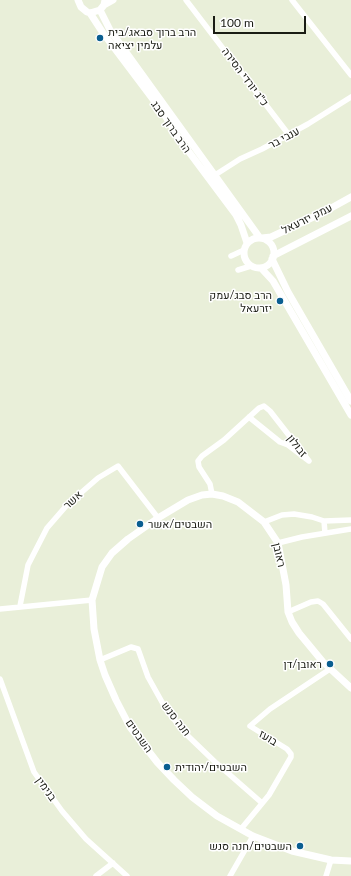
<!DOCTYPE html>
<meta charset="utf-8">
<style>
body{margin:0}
#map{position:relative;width:351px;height:876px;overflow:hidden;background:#e9efd9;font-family:Lato,sans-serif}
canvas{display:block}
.scale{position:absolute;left:213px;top:16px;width:93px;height:18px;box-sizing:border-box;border:2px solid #1a1c14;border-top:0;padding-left:5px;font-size:12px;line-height:14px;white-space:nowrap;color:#1a1c14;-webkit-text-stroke:3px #fff;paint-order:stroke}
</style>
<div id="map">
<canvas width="351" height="876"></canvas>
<div class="scale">100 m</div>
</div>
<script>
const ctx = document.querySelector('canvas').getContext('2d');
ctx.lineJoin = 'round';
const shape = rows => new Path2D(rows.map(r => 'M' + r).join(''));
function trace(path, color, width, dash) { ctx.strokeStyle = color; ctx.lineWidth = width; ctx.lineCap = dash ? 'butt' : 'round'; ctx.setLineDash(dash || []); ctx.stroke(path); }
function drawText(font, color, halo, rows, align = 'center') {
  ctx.font = font + ' Lato,Heebo,sans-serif'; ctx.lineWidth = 3; ctx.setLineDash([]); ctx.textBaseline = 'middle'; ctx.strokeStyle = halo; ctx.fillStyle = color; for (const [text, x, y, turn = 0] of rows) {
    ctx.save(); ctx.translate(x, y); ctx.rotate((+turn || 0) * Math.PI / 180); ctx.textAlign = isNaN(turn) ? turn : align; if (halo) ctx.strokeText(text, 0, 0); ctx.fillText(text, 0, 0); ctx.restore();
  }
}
const minor = shape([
 [186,0,289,135],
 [292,0,351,75],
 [215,175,240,159,262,149,308,124,351,97],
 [231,256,244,250],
 [238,270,251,266],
 [212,494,210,484,199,467,198,461,202,456,224,440,259,408,264,406,270,411,309,461,288,445,280,442,249,417],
 [264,522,282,515,294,514,312,517,324,521],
 [325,533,324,521,351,520],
 [278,543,302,537,351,529],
 [20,606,28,565,47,528,67,505,98,478,118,466,158,518],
 [0,609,92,600],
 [288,612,311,602,318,601,323,604,351,639],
 [100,660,131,647,138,649,148,677,167,711,188,736,214,761,262,803],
 [0,679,34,772,62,811,86,839,127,876],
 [241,829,269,795,291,757,291,754,287,749,250,726,270,709,330,669],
 [96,876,113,863],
 [230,876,253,836],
 [326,876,331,860]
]);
const tertiary = shape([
 [78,0,81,7,87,12,90,13,100,10,104,5,105,0],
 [104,5,113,0],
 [100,10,110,30,260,238],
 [90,13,103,33,164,114,180,140,236,215,241,225,247,243],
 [262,238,271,237,286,230,324,212,351,197],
 '244 253a15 15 0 1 1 30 0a15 15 0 1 1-30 0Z',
 [273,256,351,216],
 [272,259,288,292,351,401],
 [261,268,273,281,351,415],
 [351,688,323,662,299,633,292,622,288,612,286,585,278,543,264,522,238,502,223,496,212,494,202,495,188,500,158,518,128,539,112,553,102,567,92,600,94,629,100,660,105,675,116,700,130,727,157,762,174,780,192,797,217,816,253,836,292,851,331,860,351,861]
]);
const markers = [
 [100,38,4,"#0a5e90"],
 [280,301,4,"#0a5e90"],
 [140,524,4,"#0a5e90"],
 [330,664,4,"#0a5e90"],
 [167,767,4,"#0a5e90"],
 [300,846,4,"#0a5e90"]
];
const poiNames = [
 ["הרב ברוך סבאג/בית",108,32],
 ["עלמין יציאה",108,45],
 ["הרב סבג/עמק",272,295,"right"],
 ["יזרעאל",272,308,"right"],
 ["השבטים/אשר",148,524],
 ["ראובן/דן",322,664,"right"],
 ["השבטים/יהודית",175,767],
 ["השבטים/חנה סנש",292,846,"right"]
];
const streetNames = [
 ["כ\"ג יורדי הסירה",245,77,53],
 ["הרב ברוך סבג",171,127,55],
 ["ענבי בר",284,138,-28],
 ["עמק יזרעאל",307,219,-26],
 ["זבולון",297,446,52],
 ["אשר",73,500,-43],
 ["ראובן",279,555,77],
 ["חנה סנש",176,719,52],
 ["השבטים",139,736,55],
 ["בועז",268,738,32],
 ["בנימין",46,789,54]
];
trace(minor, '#fff', 5.5);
trace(tertiary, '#fff', 7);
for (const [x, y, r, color] of markers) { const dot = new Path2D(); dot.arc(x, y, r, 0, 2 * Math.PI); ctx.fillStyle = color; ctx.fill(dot); trace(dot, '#fff', 1.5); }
drawText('11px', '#1a1c14', '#fff', poiNames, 'left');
drawText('11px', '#1a1c14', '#fff', streetNames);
</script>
